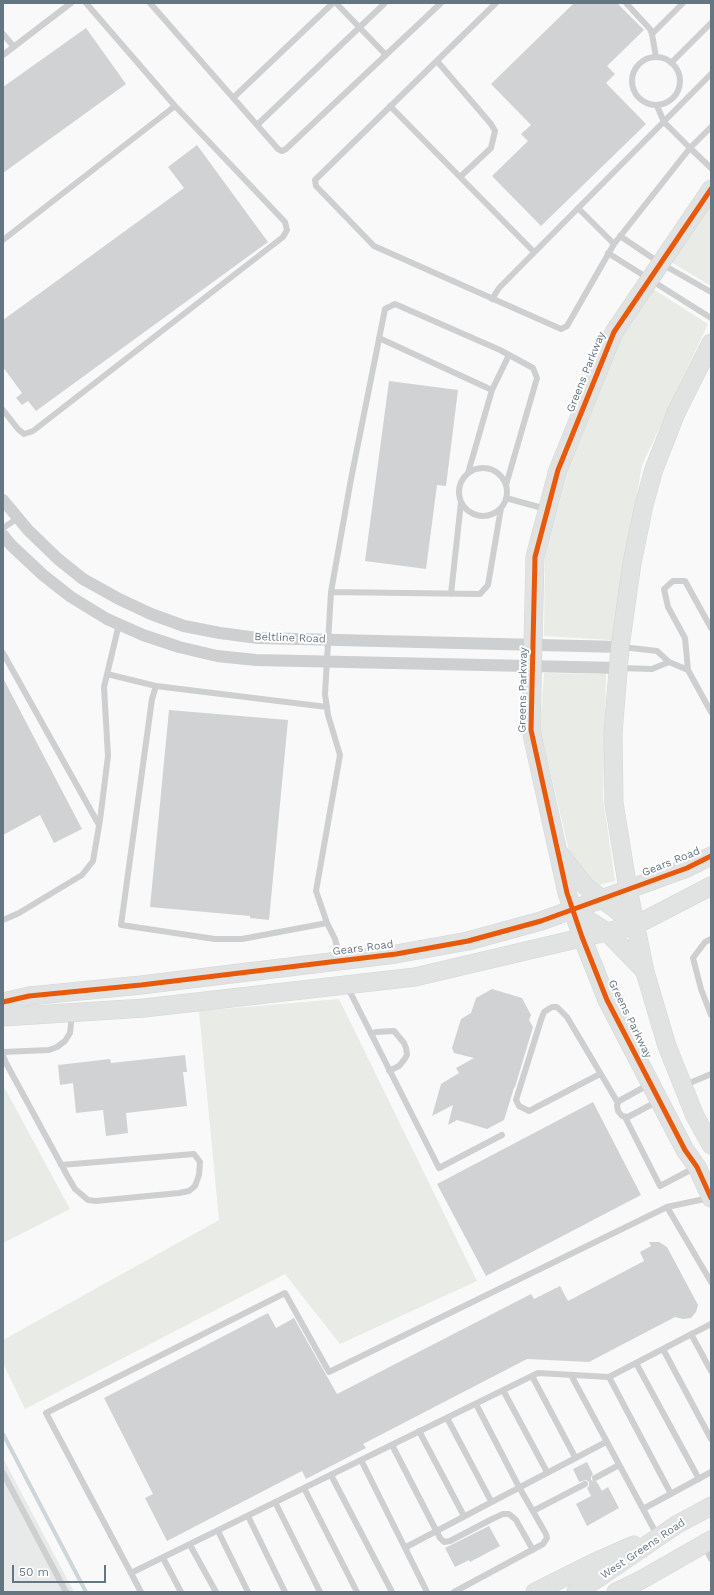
<!DOCTYPE html>
<style>
body{margin:0}
#map{position:relative;width:714px;height:1595px;overflow:hidden;background:#f9f9f9;font-family:"Work Sans",sans-serif}
canvas{display:block}
.frame{position:absolute;inset:0;border:4px solid #657683;pointer-events:none}
.scale{position:absolute;left:12px;top:1565px;width:94px;height:18px;box-sizing:border-box;border:2px solid #657683;border-top:0;padding-left:5px;font-size:12px;line-height:14px;white-space:nowrap;color:#657683;-webkit-text-stroke:3px #fff;paint-order:stroke}
</style>
<div id="map">
<canvas width="714" height="1595"></canvas>
<div class="frame"></div>
<div class="scale">50 m</div>
</div>
<script>
const ctx = document.querySelector('canvas').getContext('2d');
ctx.lineJoin = 'round';
function fill(path, color) { ctx.fillStyle = color; ctx.fill(path, 'evenodd'); }
const shape = rows => new Path2D(rows.map(r => 'M' + r).join(''));
function trace(path, color, width, dash) { ctx.strokeStyle = color; ctx.lineWidth = width; ctx.lineCap = dash ? 'butt' : 'round'; ctx.setLineDash(dash || []); ctx.stroke(path); }
function drawText(font, color, halo, rows, align = 'center') {
  ctx.font = font + ' "Work Sans",sans-serif'; ctx.lineWidth = 4; ctx.setLineDash([]); ctx.textBaseline = 'middle'; ctx.strokeStyle = halo; ctx.fillStyle = color; for (const [text, x, y, turn = 0] of rows) {
    ctx.save(); ctx.translate(x, y); ctx.rotate((+turn || 0) * Math.PI / 180); ctx.textAlign = isNaN(turn) ? turn : align; if (halo) ctx.strokeText(text, 0, 0); ctx.fillText(text, 0, 0); ctx.restore();
  }
}
const built = shape([
 [3,1458,74,1592,3,1592]
]);
const green = shape([
 [711,205,711,286,671,262],
 [653,289,708,324,642,465,612,640,544,636,545,557,568,471,621,338],
 [544,673,606,674,603,798,615,881,595,886,570,855,540,729],
 [339,999,477,1281,340,1344,285,1274,25,1409,3,1363,3,1340,219,1220,199,1011],
 [3,1085,70,1209,3,1243]
]);
const stream = shape([
 [3,1434,86,1592]
]);
const building = shape([
 [574,3,617,3,644,30,607,66,615,74,606,83,646,124,541,226,492,176,528,141,521,134,531,125,491,84],
 [86,28,126,84,3,173,3,87],
 [197,145,268,242,36,411,28,401,22,405,16,398,22,393,3,367,3,320,184,188,168,167],
 [389,381,458,390,446,486,437,485,426,569,365,561],
 [3,678,82,829,54,843,40,815,3,835],
 [169,710,288,720,269,920,250,918,250,916,150,907],
 [492,989,522,998,531,1015,529,1020,533,1027,515,1087,514,1088,504,1120,487,1129,457,1120,448,1125,453,1105,432,1116,441,1084,459,1073,456,1068,474,1058,454,1053,452,1048,461,1019,471,1013,476,998],
 [185,1055,187,1072,183,1072,187,1106,126,1113,128,1133,106,1136,103,1110,76,1113,73,1083,60,1085,58,1065,110,1059,111,1063],
 [593,1102,641,1195,486,1276,437,1184],
 [649,1242,659,1242,667,1247,698,1305,696,1312,691,1318,683,1319,675,1317,589,1362,527,1359,363,1444,366,1448,306,1479,302,1471,167,1541,145,1498,153,1494,104,1398,268,1313,276,1328,294,1318,337,1394,531,1294,534,1299,560,1286,568,1301,644,1261,640,1252,651,1246],
 [587,1462,593,1474,591,1477,591,1480,597,1482,602,1491,608,1487,619,1508,587,1526,576,1504,591,1496,587,1488,589,1486,589,1482,586,1480,579,1482,573,1469],
 [489,1526,500,1546,470,1562,469,1560,455,1567,445,1548]
]);
const lane = shape([
 [150,3,278,149,282,151,286,149,441,3],
 [336,3,386,55],
 [496,3,315,180,316,186,374,246,561,329,567,326,614,244,690,148,711,168],
 [626,3,650,29,652,34,656,57],
 [3,34,14,47],
 [652,34,683,3],
 [3,55,71,3],
 '632 81a24 24 0 1 1 48 0a24 24 0 1 1-48 0Z',
 [437,61,491,124,495,131,491,148,460,177],
 [671,63,711,23],
 [233,98,333,3],
 [390,106,534,252],
 [657,106,664,122,690,148,711,127],
 [257,125,385,3],
 [578,208,614,244],
 [620,236,660,263,711,292],
 [3,240,175,106],
 [608,253,711,318],
 [492,299,499,288,711,74],
 [379,338,492,390],
 [3,410,18,429,24,434,33,431,283,237,287,230,285,222,175,106,86,3],
 '459 492a24 24 0 1 1 48 0a24 24 0 1 1-48 0Z',
 [468,473,492,390,509,355],
 [506,498,546,509],
 [3,528,18,518],
 [331,592,480,594,488,585,501,508],
 [451,594,461,502],
 [622,647,657,651,669,662,688,670,711,712],
 [3,653,99,825],
 [620,668,652,669,669,662],
 [688,670,685,638,668,607,664,589,673,581,685,581,711,628],
 [107,674,156,686],
 [327,707,156,686,152,699,121,925,215,939,242,939,327,923,316,891,340,755,328,715,325,694,331,592,351,479,385,309,395,304,500,350,533,368,537,378,506,485],
 [3,920,19,913,82,875,93,861,100,820,108,756,104,687,119,624],
 [327,923,335,939,340,959],
 [711,939,705,942,693,958,701,989,711,1015],
 [348,988,439,1168,502,1135],
 [371,1034,376,1032,394,1031,404,1043,406,1048,407,1055,404,1060,399,1066,389,1071],
 [3,1052,49,1050,57,1047,65,1041,70,1033,72,1015],
 [3,1055,6,1063,68,1177,75,1189,88,1200,96,1201,179,1193,189,1191,195,1186,199,1175,200,1162,194,1154,61,1165],
 [600,1074,529,1111,519,1106,516,1100,541,1020,544,1012,552,1007,557,1007,567,1017,618,1103],
 [648,1085,619,1101,617,1105,618,1111,622,1116,628,1117,658,1101],
 [685,1085,711,1074],
 [625,1117,660,1186,696,1167],
 [667,1207,711,1282],
 [691,1334,711,1371],
 [663,1349,711,1439],
 [636,1363,699,1479],
 [571,1375,657,1535],
 [532,1376,575,1457],
 [609,1377,671,1494],
 [503,1390,547,1472],
 [447,1418,491,1501],
 [419,1431,464,1516],
 [392,1445,440,1538,444,1542,450,1541,492,1519,503,1514,509,1514,516,1520,533,1550],
 [361,1460,427,1592],
 [3,1473,66,1592],
 [331,1475,392,1592],
 [595,1478,619,1465],
 [304,1488,357,1592],
 [275,1502,320,1592],
 [643,1509,711,1472],
 [533,1511,585,1484],
 [248,1516,285,1592],
 [218,1531,248,1592],
 [190,1545,216,1592],
 [704,1545,711,1559],
 [406,1549,408,1546,606,1442],
 [163,1558,181,1592],
 [131,1573,538,1373,609,1377,711,1324],
 [141,1592,46,1413,285,1293,329,1372,667,1207,709,1198],
 [454,1592,543,1544,547,1538,546,1534,519,1487,476,1404]
]);
const street = shape([
 [3,500,28,530,58,559,83,579,119,599,151,614,184,626,220,633,258,638,620,647],
 [3,535,11,545,43,575,71,597,107,619,143,635,179,647,217,656,256,660,619,668]
]);
const secondary = shape([
 [711,189,614,332,558,470,535,557,531,730,567,893,582,937,607,1000,685,1150,697,1167,711,1198],
 [711,343,676,413,654,469,644,505,632,563,620,647,613,733,614,803,628,889,645,972,667,1046,695,1116,711,1145],
 [561,855,585,886,636,925],
 [572,910,607,932,645,971],
 [3,1002,29,996,141,985,396,954,468,941,541,921,687,868,711,856],
 [3,1017,144,1008,415,977,636,925,711,886],
 [535,1592,593,1563,634,1545],
 [576,1592,600,1577,676,1525,711,1506],
 [616,1592,641,1580,711,1540]
]);
const cycleway = shape([
 [711,189,614,332,558,470,535,557,531,730,567,893,582,937,607,1000,685,1150,697,1167,711,1198],
 [3,1002,29,996,141,985,396,954,468,941,541,921,687,868,711,856]
]);
const streetNames = [
 ["Greens Parkway",586,372,-68],
 ["Beltline Road",290,638,2],
 ["Greens Parkway",523,690,-89],
 ["Gears Road",671,862,-22],
 ["Gears Road",363,948,-7],
 ["Greens Parkway",630,1019,64],
 ["West Greens Road",643,1549,-34]
];
fill(built, '#e8e9e9');
fill(green, '#e8ebe6');
trace(stream, '#ced6d9', 4);
fill(building, '#d0d2d3');
trace(secondary, '#d5d6d7', 19);
trace(lane, '#cecfd0', 6);
trace(street, '#cecfd0', 12);
trace(secondary, '#e1e2e2', 18);
trace(cycleway, '#e8590c', 5);
drawText('11px', '#657683', '#fff', streetNames);
</script>
